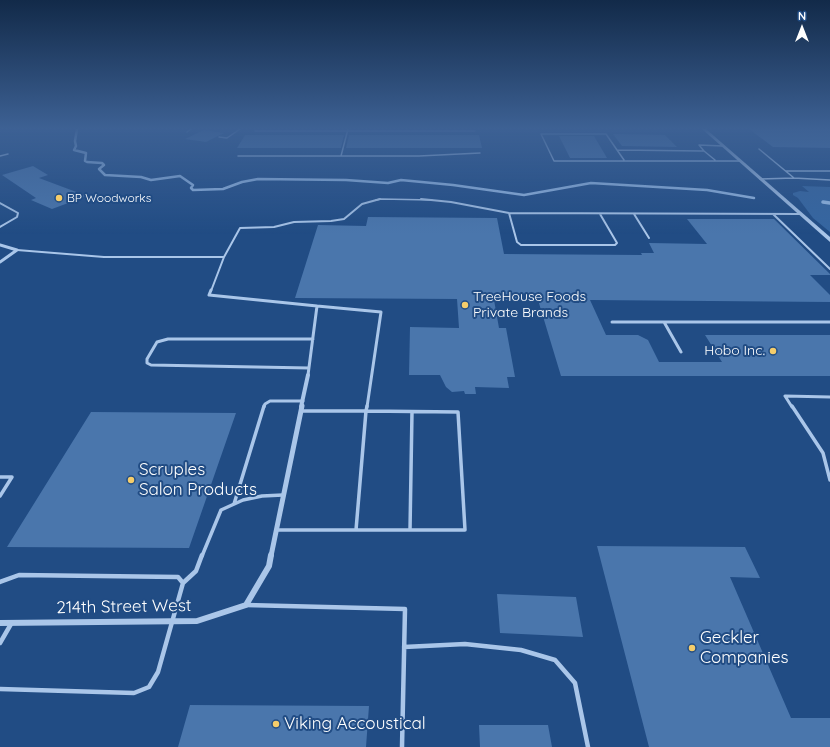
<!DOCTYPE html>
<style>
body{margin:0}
#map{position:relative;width:830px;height:747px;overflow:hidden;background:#214c84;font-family:Quicksand,sans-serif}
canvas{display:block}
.north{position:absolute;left:782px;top:8px;width:40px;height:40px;-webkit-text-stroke:3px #214c84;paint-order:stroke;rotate:0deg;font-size:11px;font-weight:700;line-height:16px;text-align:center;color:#fff}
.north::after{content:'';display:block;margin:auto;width:14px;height:18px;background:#fff;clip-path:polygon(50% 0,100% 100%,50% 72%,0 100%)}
</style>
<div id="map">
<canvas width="830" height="747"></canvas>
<div class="north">N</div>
</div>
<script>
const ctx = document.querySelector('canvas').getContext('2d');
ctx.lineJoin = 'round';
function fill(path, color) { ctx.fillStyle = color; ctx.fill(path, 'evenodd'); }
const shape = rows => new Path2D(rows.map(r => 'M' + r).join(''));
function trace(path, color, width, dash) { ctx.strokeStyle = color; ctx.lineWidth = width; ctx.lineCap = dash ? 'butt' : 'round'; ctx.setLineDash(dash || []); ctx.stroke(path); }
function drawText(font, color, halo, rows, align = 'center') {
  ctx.font = font + ' Quicksand,sans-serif'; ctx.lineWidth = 4; ctx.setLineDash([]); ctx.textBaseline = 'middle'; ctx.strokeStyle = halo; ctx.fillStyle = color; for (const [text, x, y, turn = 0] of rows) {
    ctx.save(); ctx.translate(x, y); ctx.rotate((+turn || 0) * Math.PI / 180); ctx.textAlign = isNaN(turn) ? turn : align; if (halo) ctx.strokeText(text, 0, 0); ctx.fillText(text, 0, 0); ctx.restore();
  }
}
const green = shape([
 [802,186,830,187,830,232,813,218,798,198,793,195,793,193,800,191,809,192]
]);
const streamFar1 = shape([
 [77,129,75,141,76,146,74,150,86,153,85,161,87,162,102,163,104,165,99,169,105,175,141,177,151,180,180,176,193,185,191,188,193,190,223,189,242,182,258,179,346,180,388,183,401,180,453,185,524,195,591,183,707,190,754,198]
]);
const stream = shape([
 [823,202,830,203]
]);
const building = shape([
 [749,129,830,129,830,148,773,147],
 [204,130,224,133,206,142,185,139],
 [613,134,665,135,677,147,622,146],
 [245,135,344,135,341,148,237,148],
 [349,135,479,135,482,148,346,148],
 [559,136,594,136,607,158,570,158],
 [33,166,48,175,39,178,87,196,52,209,31,200,36,198,2,175],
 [368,217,497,218,504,254,642,255,641,253,654,253,649,243,707,244,687,219,774,219,830,274,830,275,810,275,830,295,830,302,590,300,606,335,638,335,648,340,659,362,722,362,705,335,830,335,830,376,561,376,538,300,494,300,499,328,506,328,515,377,507,377,509,388,475,387,476,394,465,394,464,391,452,392,446,387,440,375,409,375,410,327,459,328,457,299,295,298,318,225,366,226],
 [91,412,236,413,189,548,7,547],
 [597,546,745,547,760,578,730,577,791,718,830,718,830,747,649,747],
 [497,594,576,597,583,637,500,633],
 [190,705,369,706,366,747,178,747],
 [479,725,548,725,552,747,480,747]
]);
const serviceFar4 = shape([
 [255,131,475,131],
 [187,132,191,129],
 [219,137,227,138,240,129],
 [699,145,704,151,617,150,606,134,541,134,554,161,740,161],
 [699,145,723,146],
 [759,149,794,178],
 [617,150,624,160],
 [704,151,715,160],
 [0,156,8,154],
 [238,156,341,156,348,129],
 [341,156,419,156,480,153],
 [786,171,830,171],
 [760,179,794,178,830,180],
 [376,200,381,199,432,200]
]);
const serviceFar3 = shape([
 [421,199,451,202,509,213,801,214],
 [0,203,18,213,17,217,0,227],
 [509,213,517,242,521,245,615,245,617,243,600,214],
 [634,214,649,238],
 [773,214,830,269],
 [17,250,104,257,224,257,211,291],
 [224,257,240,228,274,227,294,222,331,221,344,219,362,204,380,199]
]);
const serviceFar2 = shape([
 [211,290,209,295,317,306,308,375],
 [317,306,381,312,367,407],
 [612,322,830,322],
 [664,322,681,352],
 [309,368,151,365,147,363,147,359,157,342,168,339,313,339],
 [264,407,265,404,270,401,303,401],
 [792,407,785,396,830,397]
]);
const serviceFar1 = shape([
 [792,406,823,453,830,480],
 [0,477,12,477,0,496],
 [234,504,264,406],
 [276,530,356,530,366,411,301,411],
 [356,530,465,530,458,412,366,411,367,406],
 [410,530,412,412],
 [202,556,221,510,243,500,262,496,283,495]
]);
const service = shape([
 [0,582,19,575,178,577,183,583,158,672,149,687,134,693,0,689],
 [183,583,196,571,202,555],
 [246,605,405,609,402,747],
 [0,643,11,624],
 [404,647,465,644,521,650,555,660,575,683,588,747]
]);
const minorFar3 = shape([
 [0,245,17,250],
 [0,262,17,250]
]);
const minorFar2 = shape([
 [301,407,308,375]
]);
const minorFar1 = shape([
 [271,556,302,406]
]);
const minor = shape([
 [0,623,197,621,246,605,269,566,271,555]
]);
const tertiary = shape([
 [702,129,706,129,830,237,830,242,702,129]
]);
const markers = [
 [59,198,4,"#f5cd6b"],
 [465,305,4,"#f5cd6b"],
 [773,351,4,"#f5cd6b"],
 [131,480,4,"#f5cd6b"],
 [692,648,4,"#f5cd6b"],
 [276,724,4,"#f5cd6b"]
];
const farPoinames = [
 ["BP Woodworks",67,198]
];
const poiNames = [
 ["TreeHouse Foods",473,297],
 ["Private Brands",473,313],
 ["Hobo Inc.",765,351,"right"]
];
const nearPoinames = [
 ["Scruples",139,470],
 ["Salon Products",139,490],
 ["Geckler",700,638],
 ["Companies",700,658],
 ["Viking Accoustical",284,724]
];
const nearStreetnames = [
 ["214th Street West",124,607,-1]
];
fill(green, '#3566a1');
trace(streamFar1, '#9ec1ea', 2.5);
trace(stream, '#9ec1ea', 3.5);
fill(building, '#4a76ac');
trace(serviceFar4, '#aac6e9', 1.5);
trace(serviceFar3, '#aac6e9', 2);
trace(serviceFar2, '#aac6e9', 3);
trace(serviceFar1, '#aac6e9', 3.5);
trace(service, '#aac6e9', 4.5);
trace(minorFar3, '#aac6e9', 3);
trace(minorFar2, '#aac6e9', 4);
trace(minorFar1, '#aac6e9', 5);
trace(minor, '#aac6e9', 6);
fill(tertiary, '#aac6e9');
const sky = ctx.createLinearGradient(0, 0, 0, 234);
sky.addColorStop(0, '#122a49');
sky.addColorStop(0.55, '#3d6194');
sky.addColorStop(1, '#3d619400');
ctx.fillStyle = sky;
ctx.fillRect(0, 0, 830, 234);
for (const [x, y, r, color] of markers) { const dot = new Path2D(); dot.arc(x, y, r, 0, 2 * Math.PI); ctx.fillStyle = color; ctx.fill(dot); trace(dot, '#214c84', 1.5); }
drawText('12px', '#fff', '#214c84', farPoinames, 'left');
drawText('14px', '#fff', '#214c84', poiNames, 'left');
drawText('17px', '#fff', '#214c84', nearPoinames, 'left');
drawText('17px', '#fff', '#214c84', nearStreetnames);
</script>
